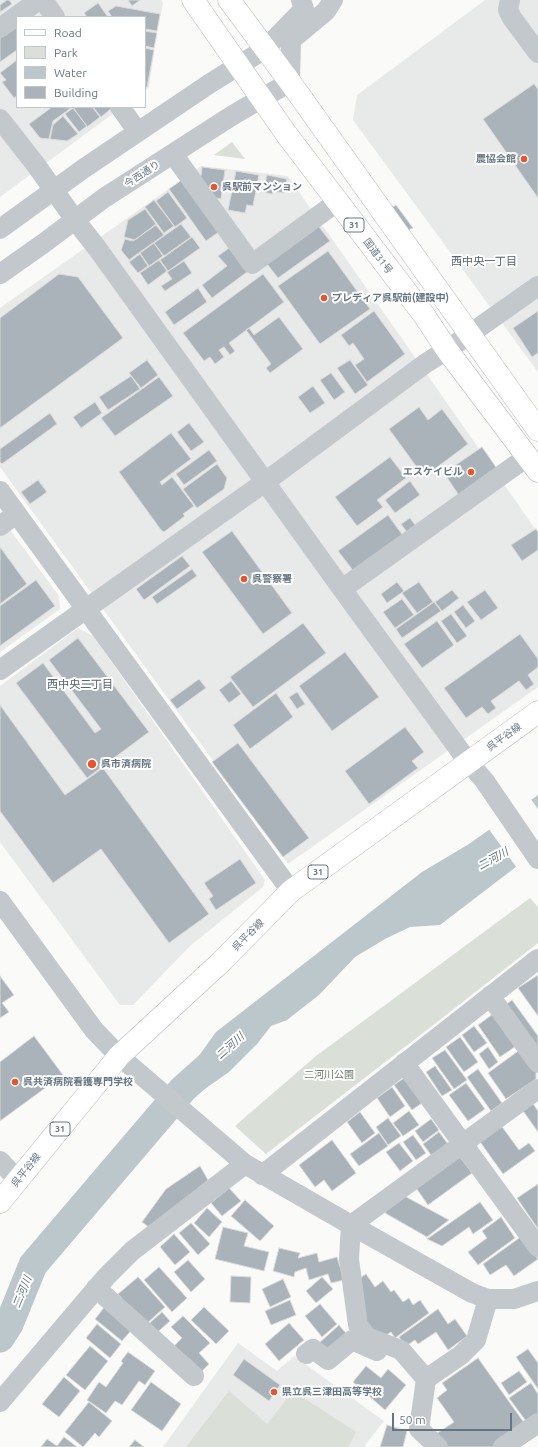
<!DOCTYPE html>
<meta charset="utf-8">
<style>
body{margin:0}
#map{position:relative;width:538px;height:1447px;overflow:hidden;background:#fafaf8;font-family:Ubuntu,sans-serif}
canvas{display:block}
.legend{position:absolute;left:16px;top:16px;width:130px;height:92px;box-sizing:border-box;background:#fff;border:1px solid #c1c8cd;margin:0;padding:5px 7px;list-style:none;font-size:12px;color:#657683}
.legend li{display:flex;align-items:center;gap:8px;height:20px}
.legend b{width:20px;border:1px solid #c1c8cd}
.scale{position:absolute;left:392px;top:1413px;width:120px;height:18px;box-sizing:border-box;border:2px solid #657683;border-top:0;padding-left:5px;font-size:12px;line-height:14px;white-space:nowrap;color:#657683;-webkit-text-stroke:3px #fff;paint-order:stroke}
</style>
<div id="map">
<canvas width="538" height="1447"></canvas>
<ul class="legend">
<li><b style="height:5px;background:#fff"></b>Road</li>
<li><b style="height:11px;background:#dadfd7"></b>Park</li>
<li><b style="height:11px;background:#bbc7cb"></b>Water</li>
<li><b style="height:11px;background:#aab3b9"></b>Building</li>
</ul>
<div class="scale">50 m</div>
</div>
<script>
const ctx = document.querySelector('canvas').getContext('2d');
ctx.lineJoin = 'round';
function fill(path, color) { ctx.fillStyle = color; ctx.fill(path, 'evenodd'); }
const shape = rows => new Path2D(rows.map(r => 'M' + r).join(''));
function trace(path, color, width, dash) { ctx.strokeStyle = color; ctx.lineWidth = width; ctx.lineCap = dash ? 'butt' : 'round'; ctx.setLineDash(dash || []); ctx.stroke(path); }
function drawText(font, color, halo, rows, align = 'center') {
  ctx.font = font + ' Ubuntu,"Noto Sans JP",sans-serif'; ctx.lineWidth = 4; ctx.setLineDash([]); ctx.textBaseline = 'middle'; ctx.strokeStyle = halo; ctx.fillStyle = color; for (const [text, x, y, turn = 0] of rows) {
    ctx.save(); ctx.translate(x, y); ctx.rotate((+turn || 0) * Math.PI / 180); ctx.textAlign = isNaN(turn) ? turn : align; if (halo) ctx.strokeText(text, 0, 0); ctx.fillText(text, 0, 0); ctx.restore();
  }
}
const built = shape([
 [0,0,161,0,163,3,157,32,149,87,145,90,145,17,17,17,17,107,122,107,0,197],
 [485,0,538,0,538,372,353,120,357,95],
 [201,166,288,176,538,533,538,687,288,864,0,467,0,308],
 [8,527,59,596,60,609,0,652,0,532],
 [78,628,93,636,265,880,263,887,190,946,133,1005,120,1005,0,842,0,686],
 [238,1343,277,1371,294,1356,384,1421,365,1445,366,1447,163,1447]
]);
const green = shape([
 [232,142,245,159,214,155],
 [530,898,538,907,538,943,432,1026,266,1154,235,1126,316,1056],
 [229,1391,267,1424,293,1391,356,1432,348,1447,186,1447]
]);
const water = shape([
 [538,795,538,850,440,925,410,927,385,939,355,957,319,995,287,1020,271,1026,257,1044,229,1072,199,1093,185,1075,216,1032,422,872,469,844]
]);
const pier = shape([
 [530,798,538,809,538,852,517,868,488,828]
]);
const river = shape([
 [0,1338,9,1324,33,1265,183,1089,220,1056]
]);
const building = shape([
 [7,0,9,0,12,4,0,12,0,5,7,0],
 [128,0,140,0,132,6,128,0],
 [98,3,108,17,87,17,84,13,98,3],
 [116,6,160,14,157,31,145,29,145,17,112,17,108,11,116,6],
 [17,20,17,50,0,62,0,33,17,20],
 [145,31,157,33,154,48,145,46,145,31],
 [145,48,154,50,147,87,145,89,145,48],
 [17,60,17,96,14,98,2,82,6,80,0,73,17,60],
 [534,84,538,89,538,198,483,119,534,84],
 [52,107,71,108,53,121,49,139,40,138,29,124,52,107],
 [73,107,92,107,100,117,87,127,73,107],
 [93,107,113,107,101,117,93,107],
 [73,108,87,126,79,132,65,114,73,108],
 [63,116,78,134,67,141,50,139,53,125,63,116],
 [202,167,225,170,221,199,213,197,198,177,201,176,202,167],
 [236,171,259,175,253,206,247,205,245,213,228,210,236,171],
 [267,175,287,179,284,193,273,191,272,194,263,192,267,175],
 [186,177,223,229,206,241,169,189,186,177],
 [168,192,187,218,175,227,156,201,168,192],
 [154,200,174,226,164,233,145,207,154,200],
 [396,205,413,228,408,230,392,208,396,205],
 [145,209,156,224,135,240,124,237,128,220,145,209],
 [316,223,330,241,278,278,264,260,316,223],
 [181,224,191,237,164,256,154,243,181,224],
 [156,225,164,235,129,260,121,250,125,239,133,241,156,225],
 [192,237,200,248,168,271,160,260,192,237],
 [154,243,163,256,149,266,140,253,154,243],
 [229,248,247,272,212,298,202,285,227,266,218,256,229,248],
 [328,251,370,309,320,344,278,286,328,251],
 [140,254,148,266,138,273,129,262,140,254],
 [159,260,167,271,148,285,140,273,159,260],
 [184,261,192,273,165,291,161,286,172,279,167,272,184,261],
 [59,274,78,277,123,338,0,428,0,318,59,274],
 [263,274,284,302,229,343,235,351,230,355,224,347,219,350,224,357,215,364,210,357,204,361,183,333,263,274],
 [198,288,207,302,174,325,165,312,198,288],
 [374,311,405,354,367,382,355,365,364,359,353,343,349,346,341,335,374,311],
 [538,311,538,353,532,357,513,328,538,311],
 [279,317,303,349,270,373,266,368,271,364,246,330,249,328,254,335,279,317],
 [147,360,158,375,141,388,129,373,147,360],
 [350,360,368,385,355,394,337,368,350,360],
 [331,373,345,392,334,400,320,380,331,373],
 [131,376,140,389,108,410,99,397,131,376],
 [159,377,173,396,115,436,101,418,159,377],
 [313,386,325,403,310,413,298,397,313,386],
 [95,402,102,413,81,428,73,417,95,402],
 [419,407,428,420,442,409,468,444,424,477,389,429,419,407],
 [50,413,57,424,2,464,0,462,0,449,50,413],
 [189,423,204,442,191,451,177,432,189,423],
 [171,433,191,459,160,482,162,485,172,477,194,506,183,514,185,516,164,532,161,530,119,472,171,433],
 [482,447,498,470,460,497,444,473,482,447],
 [209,450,217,461,184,485,176,474,209,450],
 [390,457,406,478,377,500,383,507,357,526,335,497,390,457],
 [217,464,227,478,224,489,197,508,183,489,217,464],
 [38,480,47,492,30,504,21,492,38,480],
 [410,481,420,495,395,513,385,500,410,481],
 [388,515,404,537,355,573,338,551,388,515],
 [410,518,418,529,409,535,401,524,410,518],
 [536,529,538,532,538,550,522,561,511,545,536,529],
 [232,531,292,613,263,634,202,552,232,531],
 [0,547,27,584,0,604,0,547],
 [182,556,190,566,144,600,136,589,182,556],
 [192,569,197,576,157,604,152,597,192,569],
 [36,580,55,606,0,646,0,606,36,580],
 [397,582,404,591,387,603,381,594,397,582],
 [419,582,433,602,417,613,402,593,419,582],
 [452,590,459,598,442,611,435,602,452,590],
 [485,590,498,608,481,620,467,602,485,590],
 [402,599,414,615,395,628,383,612,402,599],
 [434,602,441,611,402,638,396,629,434,602],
 [463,605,475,621,466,628,454,612,463,605],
 [451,614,467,636,457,643,441,621,451,614],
 [437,621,454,645,422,668,404,644,437,621],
 [303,623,326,653,253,707,230,677,303,623],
 [520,634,538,659,538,667,528,675,534,684,526,690,519,681,491,701,496,708,488,714,482,707,466,718,444,688,520,634],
 [78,638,149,732,87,778,16,683,43,663,95,733,101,729,49,660,78,638],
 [345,652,379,697,332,731,299,686,345,652],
 [199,679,206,688,177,709,170,700,199,679],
 [231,681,241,694,229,703,219,690,231,681],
 [297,692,305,704,297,709,289,697,297,692],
 [276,693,293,717,250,749,233,725,276,693],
 [0,705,65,795,103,768,209,914,169,943,101,849,53,883,0,811,0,705],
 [405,727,424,752,412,761,418,768,369,804,345,771,405,727],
 [238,743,309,838,283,857,212,762,238,743],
 [240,859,256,883,216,910,209,899,213,896,204,883,240,859],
 [538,975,538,1016,518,988,538,975],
 [0,976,14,995,2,1003,9,1012,0,1018,0,976],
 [512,1000,538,1036,538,1050,501,1008,512,1000],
 [493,1014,516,1046,500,1057,478,1025,493,1014],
 [474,1026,487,1043,474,1052,462,1035,474,1026],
 [34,1036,63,1075,0,1121,0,1062,34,1036],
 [460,1037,478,1062,464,1072,446,1047,460,1037],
 [488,1047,498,1062,489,1069,479,1054,488,1047],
 [521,1049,536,1070,536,1079,506,1099,488,1073,521,1049],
 [445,1050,467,1080,454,1089,432,1058,445,1050],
 [435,1066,452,1090,442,1096,426,1072,435,1066],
 [478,1069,502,1103,491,1111,467,1077,478,1069],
 [404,1078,422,1103,412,1110,394,1085,404,1078],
 [466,1083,485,1109,468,1121,449,1095,466,1083],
 [392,1087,405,1106,390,1117,377,1098,392,1087],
 [531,1101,538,1111,538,1132,521,1108,531,1101],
 [409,1111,419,1125,403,1136,393,1123,409,1111],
 [360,1112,375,1133,362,1143,347,1122,360,1112],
 [388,1118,401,1136,388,1145,376,1127,388,1118],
 [431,1119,439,1130,423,1142,415,1131,431,1119],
 [500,1124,519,1150,529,1143,535,1151,503,1174,478,1139,500,1124],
 [439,1132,448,1144,431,1155,423,1144,439,1132],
 [379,1133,388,1146,359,1166,350,1154,379,1133],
 [413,1135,426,1153,416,1160,403,1142,413,1135],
 [332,1140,356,1173,332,1191,324,1180,315,1187,299,1165,332,1140],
 [399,1143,413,1161,400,1171,386,1152,399,1143],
 [457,1153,472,1173,428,1205,414,1185,457,1153],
 [200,1166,208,1180,150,1228,142,1222,166,1189,200,1166],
 [538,1184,538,1229,517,1198,538,1184],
 [229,1188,241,1201,222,1216,211,1203,229,1188],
 [397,1192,449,1220,427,1237,385,1213,397,1192],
 [245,1200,274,1226,260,1241,231,1216,245,1200],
 [480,1202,493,1220,473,1234,469,1227,442,1246,427,1239,480,1202],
 [207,1208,222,1222,209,1237,194,1223,207,1208],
 [501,1217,515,1238,478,1265,468,1252,487,1238,482,1231,501,1217],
 [191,1223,210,1244,198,1255,179,1233,191,1223],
 [223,1227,248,1233,244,1246,269,1252,264,1271,215,1259,223,1227],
 [174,1234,190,1252,175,1265,160,1247,174,1234],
 [522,1236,538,1259,514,1276,506,1265,490,1275,483,1264,522,1236],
 [279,1248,300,1253,298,1258,317,1253,319,1262,337,1257,344,1280,331,1283,328,1274,309,1280,306,1268,295,1272,294,1277,273,1271,279,1248],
 [188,1260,205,1279,191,1292,174,1272,188,1260],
 [159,1267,187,1298,172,1312,144,1280,159,1267],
 [366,1274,375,1287,383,1281,391,1292,394,1290,403,1302,409,1298,413,1305,420,1300,429,1313,395,1338,391,1332,382,1338,367,1327,357,1280,366,1274],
 [231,1276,251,1277,250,1303,230,1302,231,1276],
 [138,1277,165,1307,145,1325,118,1294,138,1277],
 [322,1277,333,1289,316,1303,306,1291,322,1277],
 [283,1279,291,1297,270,1307,262,1289,283,1279],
 [290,1300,296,1315,271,1325,265,1311,290,1300],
 [107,1304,134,1327,122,1341,95,1319,107,1304],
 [320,1304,337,1324,322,1337,305,1316,320,1304],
 [204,1307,229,1331,216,1344,191,1320,204,1307],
 [438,1309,448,1324,455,1319,467,1336,448,1350,436,1332,418,1344,415,1340,406,1346,399,1337,438,1309],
 [162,1312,170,1321,152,1337,144,1328,162,1312],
 [183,1316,210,1343,199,1353,209,1364,194,1379,167,1353,182,1338,171,1327,183,1316],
 [289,1323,304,1340,279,1361,265,1344,289,1323],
 [97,1324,121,1344,110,1358,86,1338,97,1324],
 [339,1325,349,1337,327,1355,318,1344,339,1325],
 [90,1346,108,1361,85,1390,66,1375,90,1346],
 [528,1349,538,1363,538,1389,516,1357,528,1349],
 [128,1352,155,1371,145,1385,139,1381,122,1405,115,1401,106,1413,87,1400,99,1382,106,1387,123,1363,121,1361,128,1352],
 [478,1358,527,1427,498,1447,445,1447,436,1434,454,1422,437,1398,447,1390,442,1383,478,1358],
 [244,1359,280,1385,269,1401,233,1375,244,1359],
 [366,1366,381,1378,388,1369,406,1385,385,1410,353,1382,366,1366],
 [519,1371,527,1382,509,1395,501,1383,519,1371],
 [64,1377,80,1391,59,1417,42,1404,64,1377],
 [151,1382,181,1404,162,1431,131,1410,151,1382],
 [531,1383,538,1394,538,1423,531,1428,509,1398,531,1383],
 [89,1402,112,1421,99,1437,95,1433,83,1447,65,1432,89,1402],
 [387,1425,407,1431,403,1447,380,1447,387,1425],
 [64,1437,77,1447,41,1447,47,1439,57,1446,64,1437],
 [135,1440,144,1447,129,1447,135,1440]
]);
const minor = shape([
 [43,0,55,17],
 [510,0,508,10,512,18,538,53],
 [0,28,39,0],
 [120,107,138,132],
 [0,119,36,165,75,220,97,248,342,589,469,763,484,780,538,859],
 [173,154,252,264,337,202],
 [0,229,83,169,209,84,265,49,304,9,301,0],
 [0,274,44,243,104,198,233,115,290,82,291,40,326,11,333,0],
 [0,491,291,891],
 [0,526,16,514],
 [342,589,527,457],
 [0,670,265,482,426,363,447,350,538,286],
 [0,901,94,1030,119,1056,245,1164,351,1225,472,1293,488,1299,514,1299,538,1291],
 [490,996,538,1063],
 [404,1063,538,1247],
 [0,1161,18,1180],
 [262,1175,538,959],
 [96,1288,194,1376],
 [306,1354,313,1349,328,1360,352,1340,377,1351],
 [426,1379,401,1350,367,1337,358,1325,349,1259,351,1225,538,1089],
 [0,1402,106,1277,132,1251,245,1164],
 [438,1447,419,1429,426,1379,461,1355,476,1340,488,1299],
 [503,1447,538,1423]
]);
const major = shape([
 [0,1202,119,1056,221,962,291,891,538,712]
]);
const highway = shape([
 [193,0,287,135,424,315,447,350,538,471],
 [229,0,290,82,538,430]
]);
const markers = [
 [524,159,4,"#e4572e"],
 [214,187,4,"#e4572e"],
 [324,298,4,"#e4572e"],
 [471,472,4,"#e4572e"],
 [244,579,4,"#e4572e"],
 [92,764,5,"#e4572e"],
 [15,1082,4,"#e4572e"],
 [274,1392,4,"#e4572e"]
];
const shields = [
 [354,225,20],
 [318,872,20],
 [60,1129,20]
];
const shieldNames = [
 ["31",354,225],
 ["31",318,872],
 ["31",60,1129]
];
const poiNames = [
 ["農協会館",516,159,"right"],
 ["呉駅前マンション",222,187],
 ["プレディア呉駅前(建設中)",332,298],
 ["エスケイビル",463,472,"right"],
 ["呉警察署",252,579],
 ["呉市済病院",101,764],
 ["呉共済病院看護専門学校",23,1082],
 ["県立呉三津田高等学校",282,1392]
];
const streetNames = [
 ["今西通り",142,174,-33],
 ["国道31号",378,256,53],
 ["呉平谷線",504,737,-36],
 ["呉平谷線",248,935,-45],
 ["呉平谷線",26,1170,-51]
];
const parkNames = [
 ["二河川公園",329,1075]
];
const neighbourhoodNames = [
 ["西中央一丁目",484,261],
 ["西中央二丁目",80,684]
];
const waterNames = [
 ["二河川",493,859,-29],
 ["二河川",230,1046,-42],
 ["二河川",22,1292,-68]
];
fill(built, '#e8e9e9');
fill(green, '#dadfd7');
fill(water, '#bbc7cb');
fill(pier, '#fafaf8');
trace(river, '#bbc7cb', 29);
fill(building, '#aab3b9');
trace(building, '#dcdcda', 1);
trace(major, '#b5babe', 23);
trace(highway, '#b4b9bd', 23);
trace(minor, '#c3c8cc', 20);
trace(major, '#fff', 22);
trace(highway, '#fff', 22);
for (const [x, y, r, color] of markers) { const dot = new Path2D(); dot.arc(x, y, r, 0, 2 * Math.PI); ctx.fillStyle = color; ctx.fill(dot); trace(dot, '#fff', 1.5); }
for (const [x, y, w] of shields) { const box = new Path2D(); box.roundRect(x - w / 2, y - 7, w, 14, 3); ctx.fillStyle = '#fff'; ctx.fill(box); trace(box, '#657683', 1); }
drawText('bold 9px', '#657683', null, shieldNames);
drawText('bold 10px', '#657683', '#fff', poiNames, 'left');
drawText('10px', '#657683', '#fff', streetNames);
drawText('10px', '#687a64', '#fff', parkNames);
drawText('11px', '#57646e', '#fff', neighbourhoodNames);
drawText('italic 11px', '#60757c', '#fff', waterNames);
</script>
